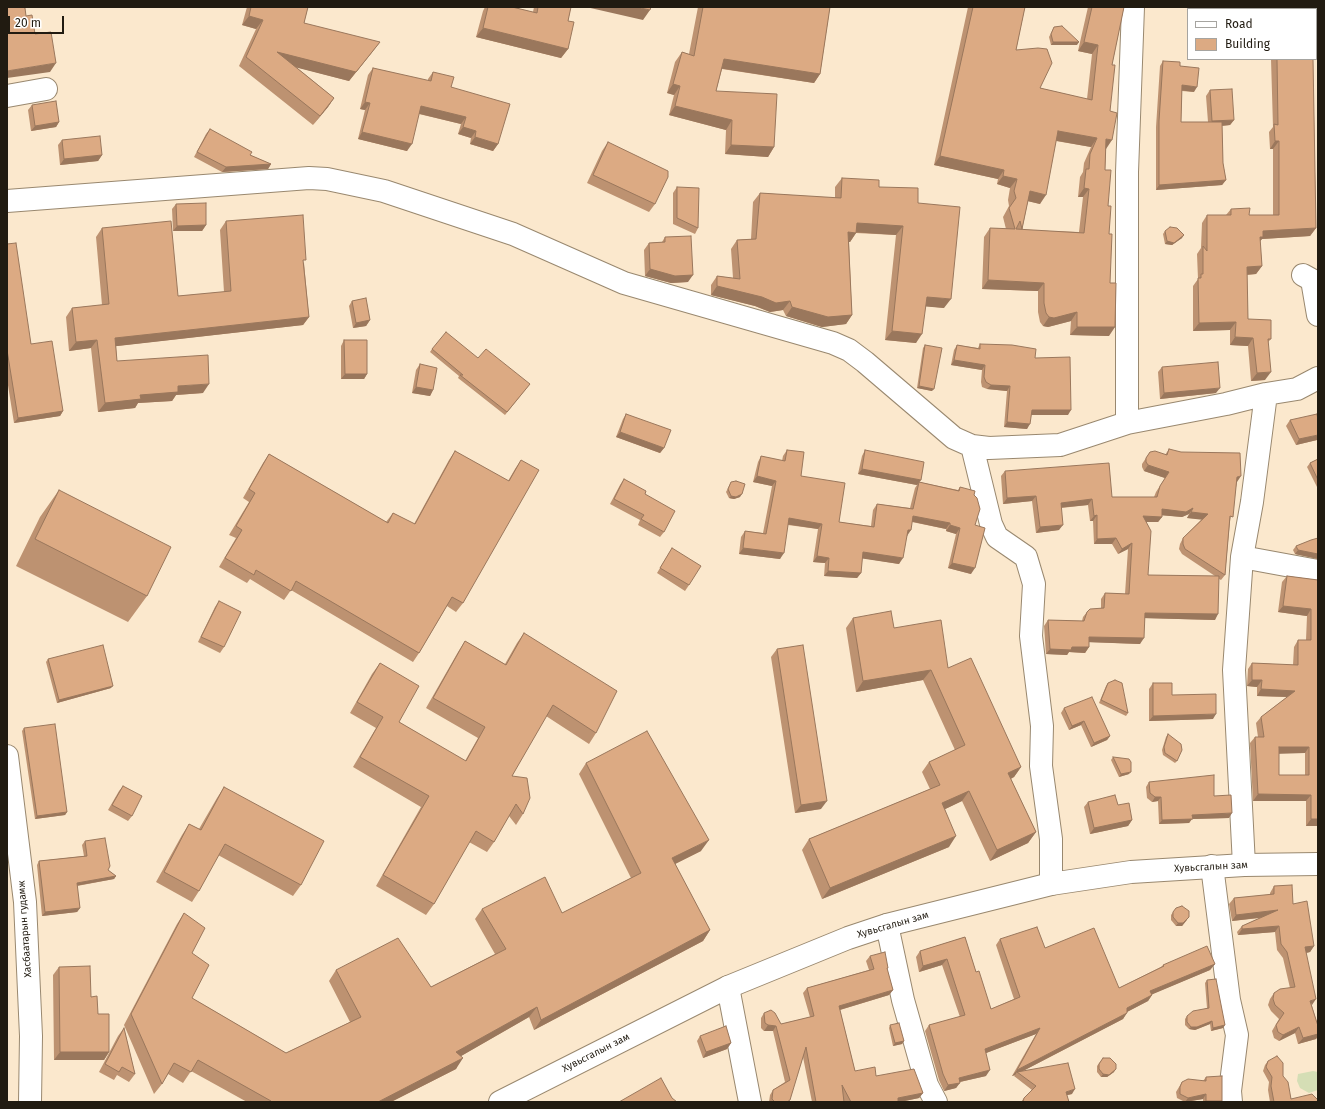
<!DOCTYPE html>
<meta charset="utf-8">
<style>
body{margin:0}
#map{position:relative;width:1325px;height:1109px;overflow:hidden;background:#fbe8cd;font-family:"Fira Sans",sans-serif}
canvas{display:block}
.frame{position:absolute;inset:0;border:8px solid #211b11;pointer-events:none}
.legend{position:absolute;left:1187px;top:8px;width:130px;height:52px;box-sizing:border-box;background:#fff;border:1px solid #a6a4a0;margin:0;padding:5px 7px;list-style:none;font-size:12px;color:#211b11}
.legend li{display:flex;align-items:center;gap:8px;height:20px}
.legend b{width:20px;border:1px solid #a6a4a0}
.scale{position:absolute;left:8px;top:16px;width:56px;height:18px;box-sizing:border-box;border:2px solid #211b11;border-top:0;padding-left:5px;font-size:12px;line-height:14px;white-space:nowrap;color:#211b11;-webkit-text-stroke:3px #fff;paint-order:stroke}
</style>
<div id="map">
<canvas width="1325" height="1109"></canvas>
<div class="frame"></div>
<ul class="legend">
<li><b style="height:5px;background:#fff"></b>Road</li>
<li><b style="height:11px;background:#dcaa83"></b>Building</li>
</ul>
<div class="scale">20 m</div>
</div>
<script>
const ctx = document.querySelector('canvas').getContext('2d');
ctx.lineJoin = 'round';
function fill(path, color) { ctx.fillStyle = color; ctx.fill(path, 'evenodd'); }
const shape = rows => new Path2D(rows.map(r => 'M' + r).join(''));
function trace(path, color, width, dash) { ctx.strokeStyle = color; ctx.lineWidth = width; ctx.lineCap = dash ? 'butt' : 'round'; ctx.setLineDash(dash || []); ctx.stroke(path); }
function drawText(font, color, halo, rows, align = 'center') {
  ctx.font = font + ' "Fira Sans",sans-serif'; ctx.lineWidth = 3; ctx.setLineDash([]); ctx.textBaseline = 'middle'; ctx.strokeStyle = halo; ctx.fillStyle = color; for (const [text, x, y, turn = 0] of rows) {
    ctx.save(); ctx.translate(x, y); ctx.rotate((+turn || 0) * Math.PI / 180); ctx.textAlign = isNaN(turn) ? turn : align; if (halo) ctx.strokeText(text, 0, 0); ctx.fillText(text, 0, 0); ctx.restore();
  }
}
const green = shape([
 [1313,1071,1318,1072,1318,1090,1309,1093,1300,1088,1297,1081,1298,1074]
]);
const minor = shape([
 [1133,7,1127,172,1127,423,1226,404,1266,394,1297,389,1318,378],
 [7,96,46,89],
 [7,201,309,178,327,179,384,191,513,234,624,283,833,343,849,350,865,362,954,438,972,446,989,448,1060,445,1127,423],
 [1303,275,1312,280,1318,315],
 [972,446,991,524,997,537,1026,557,1034,584,1031,636,1042,726,1041,766,1051,839,1051,884],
 [1242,557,1318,571],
 [7,756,25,902,31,1036,30,1102],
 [1244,865,1234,670,1242,557,1252,502,1266,394],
 [1212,866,1229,1000,1237,1035,1230,1091,1231,1102],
 [887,925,903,1000,927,1085,936,1102],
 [728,987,750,1102]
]);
const major = shape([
 [500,1102,728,987,848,938,887,925,1051,884,1131,872,1244,865,1318,864]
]);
const wall = shape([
 [247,7,308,7,304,23,373,51,349,81,296,67,334,98,328,107,313,125,239,66,256,29,242,25],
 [485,7,512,7,533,12,534,7,571,7,568,21,568,49,561,58,476,37,483,11],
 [698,7,830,7,820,74,814,83,722,69,716,91,774,147,768,157,725,154,726,130,669,115,674,95,667,93,675,62,682,52,689,54],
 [968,7,1025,7,1016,50,1040,88,1087,99,1092,54,1078,51,1088,7,1124,7,1112,65,1106,149,1105,170,1108,206,1110,283,1109,336,1070,335,1071,321,1048,327,1043,326,1040,322,1038,312,1038,291,982,289,984,237,990,228,1006,229,1003,217,1009,206,1008,200,1010,188,997,184,998,179,934,165],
 [1056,141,1091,147,1084,163,1083,172,1080,177,1078,197,1083,197,1079,232,1022,230,1028,201,1040,204],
 [1235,7,1306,7,1305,9,1235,9],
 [1054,27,1077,45,1051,45,1049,37],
 [1271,59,1313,59,1316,228,1310,236,1262,239,1260,241,1262,266,1256,274,1247,275,1248,319,1271,339,1268,342,1265,380,1251,381,1248,346,1230,345,1230,330,1193,331,1193,286,1198,279,1197,254,1201,248,1202,223,1207,215,1226,215,1231,209,1249,215,1273,215,1273,149,1270,149,1269,132,1273,127],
 [1163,61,1180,66,1194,92,1182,91,1181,122,1208,122,1206,96,1210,90,1234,120,1230,125,1222,126,1223,163,1226,180,1222,185,1156,190,1156,127,1160,66],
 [373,68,428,81,428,79,433,72,451,87,498,144,493,151,470,144,471,138,458,134,461,124,419,114,407,151,358,139,365,110,360,109,368,75],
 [32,105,59,122,56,127,31,131,28,110],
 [210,129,250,155,271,164,268,169,222,172,194,157,206,134],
 [62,140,102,155,98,161,60,165,58,145],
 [608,142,655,204,649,212,587,183,602,151],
 [842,178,879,187,918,203,944,308,926,306,916,343,885,340,896,235,856,233,850,242,849,242,852,315,846,324,822,327,786,316,783,310,770,312,755,306,711,295,711,285,717,276,733,278,731,249,737,240,751,239,753,202,760,193,835,198,835,187],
 [677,187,698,228,695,234,673,224,673,193],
 [176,204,206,225,202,231,173,231,172,209],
 [226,221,304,263,309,317,303,325,116,346,117,361,203,393,176,395,172,401,138,403,135,408,98,412,91,348,69,351,66,317,72,308,102,305,96,237,102,228,178,296,224,292,220,230],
 [1165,231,1182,238,1172,245,1165,244,1163,234],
 [665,237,688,282,671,283,645,276,644,250,649,243,662,242],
 [7,244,31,344,63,411,60,416,14,423,7,379],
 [352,301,370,320,366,326,353,328,349,306],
 [344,340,367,374,364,379,341,379,341,346],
 [980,344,1035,358,1068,415,1031,415,1027,429,1004,427,1007,391,987,389,982,387,981,382,982,370,951,365,954,350,957,345,978,348],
 [925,345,932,391,917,388,923,348],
 [432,349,478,358,530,384,505,415,458,378,459,376,430,352],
 [420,364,433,390,430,396,412,393,416,370],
 [1162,367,1216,393,1160,399,1158,372],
 [626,414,664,448,660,453,616,437,623,419],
 [1290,420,1317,440,1296,445,1286,426],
 [1169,449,1237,482,1230,521,1225,575,1221,580,1219,579,1215,620,1145,618,1140,644,1089,642,1089,647,1085,653,1069,652,1067,655,1046,654,1044,626,1048,620,1082,621,1083,617,1087,612,1101,608,1101,599,1105,593,1125,594,1128,549,1118,554,1112,544,1094,544,1093,521,1090,521,1088,505,1061,508,1059,530,1036,533,1032,501,1003,504,1001,476,1005,471,1112,497,1154,497,1156,492,1165,478,1144,471,1142,467,1142,464,1150,452,1165,455],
 [1189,514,1187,518,1202,519,1183,538,1180,544,1179,549,1182,554,1215,576,1148,575,1146,522,1158,522,1162,517,1162,515,1182,517],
 [787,450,801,476,839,522,871,526,873,510,877,504,910,508,915,488,917,485,858,474,862,456,865,450,921,480,919,482,958,490,960,487,974,495,975,525,971,574,948,568,956,534,946,531,946,529,912,522,907,536,899,564,862,558,861,573,857,578,824,576,825,563,813,562,818,529,788,525,780,559,739,554,741,537,745,531,763,533,772,486,753,482,758,462,761,456,782,461,783,456],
 [455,451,508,481,515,469,521,460,463,603,456,612,447,606,419,653,413,662,291,590,284,600,250,579,247,583,219,567,236,538,229,535,249,502,243,498,263,463,269,454,386,522,393,513,414,524,449,460],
 [1318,459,1318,489,1307,467,1310,463],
 [624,479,645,494,664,532,660,537,638,525,640,520,610,504,620,485],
 [731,482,740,497,734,499,729,498,726,492],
 [59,490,147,596,128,622,16,566,40,517],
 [1318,538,1318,559,1295,554,1293,550,1296,546],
 [672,548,689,585,685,591,657,573],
 [1287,576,1318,580,1318,826,1306,826,1306,801,1253,801,1250,743,1255,737,1258,737,1256,723,1261,717,1287,697,1257,696,1257,687,1247,686,1248,669,1252,663,1293,665,1294,647,1298,640,1306,640,1307,616,1278,612,1282,582],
 [1279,753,1305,753,1305,775,1279,775],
 [219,601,224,647,220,653,198,642,215,607],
 [853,618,894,628,948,668,1021,767,1014,777,1011,779,1036,832,1028,843,990,861,962,801,945,809,949,847,822,899,802,850,809,839,930,789,922,772,929,762,955,750,923,680,856,692,846,628],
 [524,633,596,733,589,744,546,716,512,776,523,814,516,825,509,816,494,842,487,852,469,842,434,904,426,915,376,886,421,807,353,767,376,728,350,713,372,674,380,663,399,722,465,761,478,738,426,708,458,652,465,641,505,664,517,643],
 [777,649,821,809,795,813,771,657],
 [48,659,111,688,57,703,46,662],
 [1108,683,1128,713,1126,716,1099,703,1106,686],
 [1153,683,1172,695,1213,719,1149,721,1149,689],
 [1064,708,1110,736,1107,740,1091,747,1081,725,1069,730,1061,713],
 [24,728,67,812,65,815,35,819,22,731],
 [1168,734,1177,761,1175,763,1163,755,1162,750,1166,737],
 [1113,757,1129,774,1119,777,1111,760],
 [586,763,701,851,675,864,710,930,703,941,534,1030,529,1017,461,1056,456,1069,391,1102,247,1102,191,1071,183,1083,168,1074,162,1084,154,1094,124,1025,177,924,184,913,192,953,192,998,286,1053,350,1022,329,981,336,970,431,987,495,954,475,919,482,909,562,913,631,878,579,774],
 [1149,782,1214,796,1229,818,1192,819,1189,823,1159,824,1158,801,1152,802,1147,798,1146,787],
 [123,786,132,816,128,821,108,810,119,791],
 [224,787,301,885,293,896,218,855,199,891,192,902,156,882,182,835,189,824,199,829,217,798],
 [1088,802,1118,805,1132,820,1128,826,1090,834,1084,807],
 [85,841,108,870,116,876,114,879,77,886,80,908,77,912,42,916,37,865,39,861,84,856,82,845],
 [1274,886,1293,904,1314,946,1310,952,1306,953,1312,1006,1318,1026,1318,1036,1316,1039,1298,1044,1295,1033,1279,1041,1274,1038,1272,1031,1279,1019,1271,1011,1268,1005,1270,999,1274,993,1290,988,1283,958,1277,950,1275,932,1238,935,1237,932,1242,926,1260,918,1232,921,1229,904,1234,898,1270,895,1270,893],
 [1176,908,1187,920,1182,926,1176,926,1171,920,1171,915],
 [965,937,976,972,991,1009,1014,999,996,945,1000,939,1045,948,1119,988,1161,967,1163,965,1215,964,1210,970,1152,994,1152,995,1148,1001,1127,1012,1123,1019,1023,1071,1072,1094,1067,1095,1069,1102,1021,1102,1024,1098,1032,1090,1014,1076,1015,1075,1012,1076,1036,1034,986,1053,986,1076,960,1082,956,1088,944,1091,939,1080,925,1031,929,1025,960,1017,942,965,919,972,916,957,920,951],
 [870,956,888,968,887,969,893,990,889,995,840,1010,855,1071,876,1076,923,1093,919,1098,900,1102,844,1102,844,1100,844,1102,812,1102,803,1057,788,1102,769,1102,770,1095,773,1090,785,1082,773,1031,764,1031,761,1028,761,1018,764,1013,781,1024,810,1017,803,993,807,988,869,970,866,961],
 [59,967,91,997,98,1014,109,1052,104,1060,54,1060,53,975],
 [1207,980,1225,1025,1223,1028,1211,1031,1210,1024,1195,1030,1189,1029,1185,1025,1185,1019,1187,1016,1207,1008,1205,983],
 [890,1025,904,1041,902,1044,893,1046,889,1028],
 [124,1028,135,1074,129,1082,117,1075,114,1080,99,1072,118,1036],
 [700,1036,731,1043,727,1049,703,1058,697,1041],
 [1103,1058,1114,1072,1107,1077,1101,1077,1097,1072,1097,1066],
 [1268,1061,1283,1076,1291,1099,1318,1102,1270,1102,1268,1090,1269,1082,1263,1071,1265,1065],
 [1206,1077,1222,1101,1221,1102,1203,1102,1203,1099,1185,1102,1177,1098,1176,1092,1182,1082,1203,1081]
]);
const shadedWall = shape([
 [586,7,636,7,650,10,643,20],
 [1269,7,1306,7,1305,9,1268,9],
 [249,16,263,20,256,29,242,25],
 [483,28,568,49,561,58,476,37],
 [380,42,373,51,349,81,271,61,277,52],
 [1053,42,1079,42,1077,45,1051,45],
 [1084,42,1098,45,1092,54,1078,51],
 [724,59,820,74,814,83,718,68],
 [56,63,50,72,7,78,7,71],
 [673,84,680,86,674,95,667,93],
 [1182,85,1197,87,1194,92,1179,90],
 [334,98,328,107,313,125],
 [365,102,370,103,365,110,360,109],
 [421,106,466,117,461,124,416,113],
 [675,106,732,120,726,130,669,115],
 [1234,120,1230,125,1208,127,1212,121],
 [59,122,56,127,31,131,35,126],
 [463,127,476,131,471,138,458,134],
 [1058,131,1097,138,1091,147,1052,140],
 [362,132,412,144,407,151,358,139],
 [475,137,498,144,493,151,470,144],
 [1106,139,1112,140,1106,149,1099,148],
 [1275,141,1279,141,1273,149,1270,149],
 [731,145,774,147,768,157,725,154],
 [102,155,98,161,60,165,64,159],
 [940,156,1004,170,998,179,934,165],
 [271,164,268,169,222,172,226,167],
 [1003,176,1017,179,1010,188,997,184],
 [1226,180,1222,185,1156,190,1159,185],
 [1084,188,1089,189,1083,197,1078,197],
 [1030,191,1046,195,1040,204,1023,200],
 [857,223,903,226,896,235,851,232],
 [206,225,202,231,173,231,177,226],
 [1316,228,1310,236,1262,239,1257,245,1263,231],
 [848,232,856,233,850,242,842,242],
 [1184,235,1182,238,1172,245,1165,244,1167,241],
 [1262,266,1256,274,1242,275,1247,267],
 [650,269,693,275,688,282,671,283,645,276],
 [988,280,1044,283,1038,291,982,289],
 [717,286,790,301,783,310,770,312,755,306,711,295],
 [927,297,951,299,944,308,920,306],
 [792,307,852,315,846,324,822,327,786,316],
 [1077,312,1071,321,1048,327,1043,326,1049,317],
 [309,317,303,325,109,347,115,338],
 [370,320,366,326,353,328,356,323],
 [1236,322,1230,330,1193,331,1199,323],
 [1077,327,1115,327,1109,336,1070,335],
 [892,331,922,334,916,343,885,340],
 [1235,337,1253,338,1248,346,1230,345],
 [97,340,91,348,69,351,76,342],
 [954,360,985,365,982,370,951,365],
 [1271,372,1265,380,1251,381,1257,373],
 [345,374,367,374,364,379,341,379],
 [209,384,203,393,176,395,172,401,138,403,135,408,98,412,105,403,178,386],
 [991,385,1010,386,1007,391,987,389],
 [919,386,934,389,932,391,917,388],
 [416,387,433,390,430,396,412,393],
 [1220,388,1216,393,1160,399,1164,393],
 [1032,410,1071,410,1068,415,1028,415],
 [63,411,60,416,14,423,18,418],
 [1007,422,1030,424,1027,429,1004,427],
 [620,432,664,448,660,453,616,437],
 [1318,435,1318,439,1317,440,1296,445,1299,439],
 [1148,465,1169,472,1165,478,1144,471],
 [862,469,921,480,917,485,858,474],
 [757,476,776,481,772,486,753,482],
 [1241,476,1237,482,1233,482,1237,477],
 [742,494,740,497,734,499,729,498,731,496],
 [1036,496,1032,501,1003,504,1007,498],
 [1092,499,1088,505,1057,508,1061,503],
 [1193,508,1189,514,1182,517,1158,515,1162,509],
 [1191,512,1208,514,1204,520,1187,518],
 [1097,515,1093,521,1090,521,1094,516],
 [913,516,950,523,946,529,909,521],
 [1143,516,1162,517,1158,522,1139,522],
 [789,518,822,524,818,529,785,524],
 [950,525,960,528,956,534,946,531],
 [1063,525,1059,530,1036,533,1040,527],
 [908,530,911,530,907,536,904,535],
 [1116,538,1112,544,1094,544,1097,539],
 [1132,543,1128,549,1118,554,1122,549],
 [743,548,784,553,780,559,739,554],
 [1298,550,1318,554,1318,559,1295,554],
 [863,552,903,558,899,564,859,558],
 [817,556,829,558,825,563,813,562],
 [952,563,975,568,971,574,948,568],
 [828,571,861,573,857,578,824,576],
 [1283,606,1311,609,1307,616,1278,612],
 [1145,613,1218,614,1215,620,1141,618],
 [1089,637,1144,638,1140,644,1085,642],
 [1072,647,1089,647,1085,653,1069,652,1067,655,1046,654,1050,649],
 [931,670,923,680,856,692,863,681],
 [1252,680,1262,680,1257,687,1247,686],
 [113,686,111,688,57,703,59,700],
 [1261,689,1295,691,1290,697,1257,696],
 [1216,714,1213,719,1149,721,1153,716],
 [1084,721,1081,725,1069,730,1072,726],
 [1110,736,1107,740,1091,747,1094,743],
 [1279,747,1309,747,1305,753,1274,754],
 [1021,767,1014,777,1001,783,1008,773],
 [1131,772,1129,774,1119,777,1121,774],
 [969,791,962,801,935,814,942,803],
 [1258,794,1311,795,1306,801,1253,801],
 [1155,797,1161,797,1158,801,1152,802],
 [827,801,821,809,795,813,801,805],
 [67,812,65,815,35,819,37,816],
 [1232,813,1229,818,1192,819,1189,823,1159,824,1162,820,1192,815],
 [1311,819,1318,819,1318,826,1306,826],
 [1132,820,1128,826,1090,834,1094,828],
 [1036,832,1028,843,990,861,997,850],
 [956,836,949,847,822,899,830,888],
 [709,840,701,851,665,869,672,858],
 [116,876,114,879,75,886,77,883],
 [80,908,77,912,42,916,45,912],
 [1278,910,1274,916,1232,921,1236,915],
 [1189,917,1182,926,1176,926,1178,923],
 [1279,926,1275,932,1238,935,1242,929],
 [710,930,703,941,534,1030,541,1020],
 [1314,946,1310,952,1301,954,1305,947],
 [947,959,942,965,919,972,923,966],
 [1215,964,1210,970,1146,997,1150,991],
 [893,990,889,995,836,1011,839,1006],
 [1152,995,1148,1001,1123,1014,1127,1008],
 [1316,999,1312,1005,1310,1001],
 [537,1007,529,1017,449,1063,456,1052],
 [1127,1013,1123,1019,1019,1073,1017,1072,1015,1075,1012,1076,1017,1070],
 [1212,1021,1210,1024,1195,1030,1189,1029,1191,1027],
 [768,1025,776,1026,773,1031,764,1031],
 [1225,1025,1223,1028,1211,1031,1213,1028],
 [1299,1027,1295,1033,1279,1041,1283,1035],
 [1040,1028,1036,1034,981,1055,985,1049],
 [1318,1034,1318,1036,1316,1039,1298,1044,1303,1038],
 [904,1041,902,1044,893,1046,895,1043],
 [731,1043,727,1049,703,1058,706,1052],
 [60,1052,109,1052,104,1060,54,1060],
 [463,1058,456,1069,391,1102,378,1102],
 [1116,1069,1114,1072,1107,1077,1101,1077,1103,1074],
 [990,1070,986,1076,955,1083,960,1083,956,1088,944,1091,948,1085,959,1078],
 [1075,1089,1072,1094,1063,1096,1066,1092],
 [923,1093,919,1098,900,1102,895,1102,898,1098],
 [1206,1094,1203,1099,1185,1102,1188,1098],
 [1206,1101,1222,1101,1221,1102,1205,1102]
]);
const building = shape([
 [7,7,23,7,25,8,26,16,32,15,35,34,51,32,56,63,7,71,7,7],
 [251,7,308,7,304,23,380,42,356,72,277,52,334,98,320,116,246,57,263,20,249,16,251,7],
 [488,7,512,7,537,13,538,7,571,7,568,21,574,22,568,49,483,28,488,7],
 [636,7,651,7,650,10,636,7],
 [703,7,830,7,820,74,724,59,716,91,777,94,774,147,731,145,732,120,675,106,680,86,673,84,682,52,694,56,703,7],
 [973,7,1025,7,1016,50,1038,48,1047,49,1052,63,1040,88,1092,100,1098,45,1084,42,1092,7,1124,7,1112,65,1115,65,1110,111,1117,113,1112,140,1106,139,1105,170,1111,170,1108,206,1111,206,1109,234,1112,234,1110,283,1116,283,1115,327,1077,327,1077,312,1054,318,1049,317,1046,313,1044,303,1044,283,988,280,990,228,1015,229,1009,208,1016,198,1014,191,1017,179,1003,176,1004,170,940,156,973,7],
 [1058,131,1097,138,1090,154,1089,169,1086,169,1084,188,1089,189,1084,233,1016,229,1020,221,1022,229,1030,191,1046,195,1058,131],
 [1242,7,1273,7,1273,9,1242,9,1242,7],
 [1062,26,1079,42,1053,42,1051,34,1054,27,1062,26],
 [1277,59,1313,59,1316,228,1263,231,1263,237,1260,237,1262,266,1247,267,1248,319,1271,320,1271,339,1268,339,1271,372,1257,373,1253,338,1235,337,1236,322,1199,323,1198,278,1201,278,1201,274,1203,274,1203,246,1207,251,1207,215,1231,215,1231,209,1250,208,1249,215,1279,215,1279,141,1275,141,1274,124,1278,125,1277,59],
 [1163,61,1180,62,1180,66,1199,68,1197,87,1182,85,1181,122,1222,122,1223,163,1226,180,1159,185,1159,121,1163,61],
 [373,68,431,81,433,72,454,77,451,87,510,104,498,144,475,137,476,131,463,127,466,117,421,106,412,144,362,132,370,103,365,102,373,68],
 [1232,89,1234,120,1212,121,1210,90,1232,89],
 [56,101,59,122,35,126,32,105,56,101],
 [210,129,252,152,250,155,271,164,226,167,197,152,210,129],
 [100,136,102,155,64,159,62,140,100,136],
 [608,142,668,171,668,177,655,204,593,175,608,142],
 [842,178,879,180,879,187,918,188,918,203,960,207,951,299,927,297,922,334,892,331,903,226,857,223,856,233,848,232,852,315,828,317,792,307,790,301,776,303,762,297,717,286,717,276,740,279,737,240,756,239,760,193,841,198,842,178],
 [677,187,699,188,698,228,677,218,677,187],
 [206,203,206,225,177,226,176,204,206,203],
 [303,215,306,260,303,260,309,317,115,338,117,361,208,355,209,384,178,386,178,392,140,395,141,399,105,403,97,340,76,342,72,308,109,304,102,228,171,221,178,296,231,291,226,221,303,215],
 [1170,227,1177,228,1184,235,1174,243,1167,241,1165,231,1170,227],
 [691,236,693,275,675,276,650,269,649,243,665,242,665,237,691,236],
 [16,243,31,344,52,341,63,411,18,418,7,350,7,244,16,243],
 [366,298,370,320,356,323,352,301,366,298],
 [446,332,478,358,486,349,530,384,507,412,460,375,463,375,432,349,446,332],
 [344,340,367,340,367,374,345,374,344,340],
 [980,344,1012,345,1036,349,1035,358,1070,357,1071,410,1032,410,1030,424,1007,422,1010,386,991,385,986,382,984,377,985,365,954,360,957,345,980,349,980,344],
 [925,345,942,348,934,389,919,386,925,345],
 [1218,362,1220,388,1164,393,1162,367,1218,362],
 [420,364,437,368,433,390,416,387,420,364],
 [626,414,671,430,664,448,620,432,626,414],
 [1317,414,1318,420,1318,435,1299,439,1290,420,1317,414],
 [1169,449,1181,452,1240,453,1241,476,1237,477,1233,517,1230,516,1225,575,1185,549,1183,544,1183,538,1208,514,1191,512,1193,508,1186,512,1162,509,1162,517,1143,516,1151,531,1148,575,1219,576,1218,614,1145,613,1144,638,1089,637,1089,647,1072,647,1071,650,1050,649,1048,620,1084,621,1087,612,1090,609,1104,608,1105,593,1129,594,1132,543,1122,549,1116,538,1097,539,1097,515,1094,516,1092,499,1061,503,1063,525,1040,527,1036,496,1007,498,1005,471,1109,463,1112,497,1157,497,1160,486,1169,472,1148,465,1146,462,1146,458,1150,452,1155,451,1167,455,1169,449],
 [787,450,804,452,801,476,845,483,839,522,874,527,877,504,913,509,919,482,959,491,960,487,975,491,974,495,977,498,980,509,975,525,985,528,975,568,952,563,960,528,950,525,950,523,913,516,911,530,908,530,903,558,863,552,861,573,828,571,829,558,817,556,822,524,789,518,784,553,743,548,745,531,766,534,776,481,757,476,761,456,785,461,787,450],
 [865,450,924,462,921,480,862,469,865,450],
 [455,451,509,481,521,460,539,470,463,603,452,597,419,653,296,581,291,591,256,570,254,575,225,558,242,530,236,526,255,493,249,489,269,454,388,523,393,513,415,524,455,451],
 [1318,459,1318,480,1310,463,1318,459],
 [624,479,646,491,645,494,675,511,664,532,641,519,644,515,614,499,624,479],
 [736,481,745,484,742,494,736,497,731,496,728,489,731,482,736,481],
 [59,490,171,547,147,596,35,539,59,490],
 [1318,538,1318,554,1298,550,1296,546,1311,540,1318,538],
 [672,548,701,566,689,585,660,568,672,548],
 [1287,576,1318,580,1318,819,1311,819,1311,795,1258,794,1255,737,1264,737,1261,717,1295,691,1261,689,1262,680,1252,680,1252,663,1298,665,1298,640,1311,640,1311,609,1283,606,1287,576],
 [1279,747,1309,747,1309,775,1279,775,1279,747],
 [219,601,241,612,224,647,201,637,219,601],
 [891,611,894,628,941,620,948,668,971,658,1021,767,1008,773,1036,832,997,850,969,791,942,803,956,836,830,888,809,839,940,785,929,762,965,745,931,670,863,681,853,618,891,611],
 [524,633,617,691,596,733,553,705,512,776,527,778,530,798,523,814,516,804,494,842,476,831,434,904,383,875,429,796,360,757,383,717,357,702,380,663,419,686,399,722,466,761,485,727,433,698,465,641,506,665,524,633],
 [103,645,113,686,59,700,48,659,103,645],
 [803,645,827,801,801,805,777,649,803,645],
 [1115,680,1122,683,1128,713,1101,700,1108,683,1115,680],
 [1153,683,1172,683,1172,695,1216,694,1216,714,1153,716,1153,683],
 [1092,697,1110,736,1094,743,1084,721,1072,726,1064,708,1092,697],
 [55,724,67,812,37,816,24,728,55,724],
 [647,731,709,840,672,858,710,930,541,1020,537,1007,456,1052,463,1058,378,1102,271,1102,271,1101,198,1060,191,1072,174,1063,162,1084,131,1014,184,913,205,928,192,953,209,965,192,998,286,1053,361,1017,336,970,398,938,431,987,506,949,482,909,545,877,562,913,641,873,586,763,647,731],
 [1168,734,1181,744,1182,750,1177,761,1165,753,1164,747,1168,734],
 [1113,757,1129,759,1131,762,1131,772,1121,774,1113,757],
 [1214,775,1214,796,1231,795,1232,813,1192,815,1193,819,1162,820,1161,797,1155,797,1150,793,1149,782,1214,775],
 [123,786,142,796,132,816,112,805,123,786],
 [224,787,324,841,301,885,225,844,199,891,164,872,189,824,201,830,224,787],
 [1115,795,1118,805,1129,803,1132,820,1094,828,1088,802,1115,795],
 [105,838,110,866,108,870,116,876,77,883,80,908,45,912,39,861,87,856,85,841,105,838],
 [1292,885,1293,904,1307,901,1314,946,1305,947,1316,999,1310,1001,1318,1026,1318,1034,1303,1038,1299,1027,1283,1035,1278,1032,1276,1025,1284,1013,1275,1005,1273,999,1274,993,1280,989,1295,987,1287,952,1281,944,1279,926,1242,929,1242,926,1278,910,1236,915,1234,898,1274,894,1274,886,1292,885],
 [1182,906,1189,911,1189,917,1183,923,1178,923,1173,917,1173,912,1176,908,1182,906],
 [1037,927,1045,948,1094,928,1119,988,1164,966,1163,965,1207,946,1215,964,1150,991,1152,995,1127,1008,1127,1013,1017,1070,1040,1028,985,1049,990,1070,959,1078,960,1083,948,1085,943,1074,929,1025,965,1015,947,959,923,966,920,951,965,937,976,972,979,971,991,1009,1020,997,1000,939,1037,927],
 [885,952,888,968,887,968,893,990,839,1006,855,1071,875,1067,876,1076,914,1069,923,1093,898,1098,898,1102,851,1102,842,1085,844,1102,816,1102,806,1047,790,1100,787,1102,775,1102,772,1099,773,1090,790,1080,776,1026,768,1025,765,1023,764,1013,771,1010,775,1013,781,1024,814,1016,807,988,874,969,870,956,885,952],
 [90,966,91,997,97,996,98,1014,109,1014,109,1052,60,1052,59,967,90,966],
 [1216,979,1225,1025,1213,1028,1212,1021,1197,1027,1191,1027,1187,1022,1187,1016,1193,1011,1209,1008,1207,980,1216,979],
 [899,1023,904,1041,895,1043,890,1025,899,1023],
 [726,1026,731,1043,706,1052,700,1036,726,1026],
 [124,1028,135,1074,122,1067,119,1072,105,1064,124,1028],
 [1277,1056,1283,1063,1283,1076,1288,1082,1291,1099,1312,1094,1318,1100,1318,1102,1274,1102,1271,1086,1272,1077,1266,1067,1268,1061,1277,1056],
 [1103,1058,1110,1058,1116,1064,1116,1069,1109,1075,1103,1074,1099,1069,1099,1064,1103,1058],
 [1068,1063,1075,1089,1066,1092,1069,1102,1023,1102,1024,1098,1036,1086,1017,1072,1068,1063],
 [1222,1076,1222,1101,1206,1101,1206,1094,1188,1098,1180,1094,1180,1087,1182,1082,1188,1079,1206,1081,1206,1077,1222,1076],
 [661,1078,672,1098,677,1102,619,1102,661,1078]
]);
const streetNames = [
 ["Хувьсгалын зам",1211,867,-3],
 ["Хувьсгалын зам",893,925,-16],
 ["Хасбаатарын гудамж",25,929,-94],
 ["Хувьсгалын зам",596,1053,-27]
];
fill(green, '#d5deb5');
trace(minor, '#99886f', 24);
trace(major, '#99886f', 24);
trace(minor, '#fff', 22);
trace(major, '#fff', 22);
fill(wall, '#bd9271');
fill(shadedWall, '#9a775c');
fill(building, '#dcaa83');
trace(building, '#9a775c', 1);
drawText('10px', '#211b11', '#fff', streetNames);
</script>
